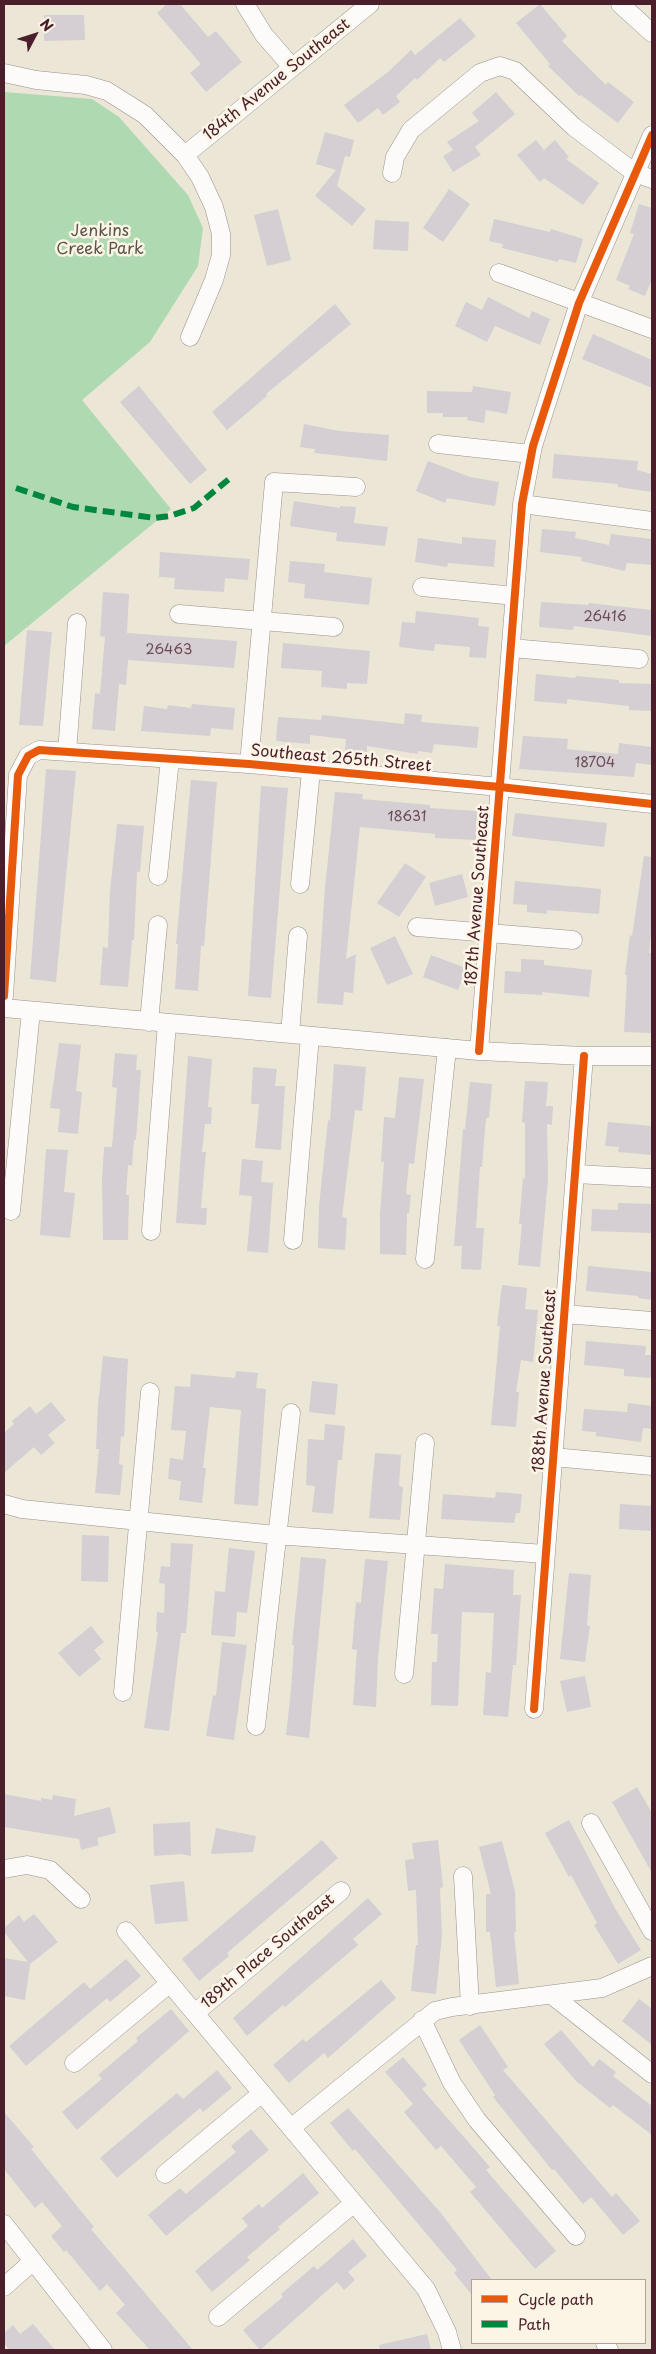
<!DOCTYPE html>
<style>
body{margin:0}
#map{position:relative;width:656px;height:2354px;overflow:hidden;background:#ece6d7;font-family:"Playpen Sans",sans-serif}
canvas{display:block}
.frame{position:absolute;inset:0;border:5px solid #4a1f2b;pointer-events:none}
.legend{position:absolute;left:471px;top:2279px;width:175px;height:65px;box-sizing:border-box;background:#fcf5e5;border:1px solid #b59f9b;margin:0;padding:6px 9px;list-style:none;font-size:15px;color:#4a1f2b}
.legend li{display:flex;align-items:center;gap:10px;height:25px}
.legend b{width:25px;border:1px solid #b59f9b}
.north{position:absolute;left:10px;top:10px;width:50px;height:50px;-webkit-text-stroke:4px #fcf5e5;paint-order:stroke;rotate:50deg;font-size:14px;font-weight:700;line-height:20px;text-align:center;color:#4a1f2b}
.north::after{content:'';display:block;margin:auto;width:18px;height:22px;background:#4a1f2b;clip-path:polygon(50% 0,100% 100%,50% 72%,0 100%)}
</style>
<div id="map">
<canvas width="656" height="2354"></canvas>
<div class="frame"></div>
<ul class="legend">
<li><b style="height:6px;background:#e8590c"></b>Cycle path</li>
<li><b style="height:6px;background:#00873e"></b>Path</li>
</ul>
<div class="north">N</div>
</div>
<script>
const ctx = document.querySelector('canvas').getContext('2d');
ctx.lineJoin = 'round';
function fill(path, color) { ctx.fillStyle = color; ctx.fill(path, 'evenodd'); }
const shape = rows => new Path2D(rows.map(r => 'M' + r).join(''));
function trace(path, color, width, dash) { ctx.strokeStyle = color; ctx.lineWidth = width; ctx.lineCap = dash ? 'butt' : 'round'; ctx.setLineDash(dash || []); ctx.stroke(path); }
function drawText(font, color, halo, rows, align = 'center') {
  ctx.font = font + ' "Playpen Sans",sans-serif'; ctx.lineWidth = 5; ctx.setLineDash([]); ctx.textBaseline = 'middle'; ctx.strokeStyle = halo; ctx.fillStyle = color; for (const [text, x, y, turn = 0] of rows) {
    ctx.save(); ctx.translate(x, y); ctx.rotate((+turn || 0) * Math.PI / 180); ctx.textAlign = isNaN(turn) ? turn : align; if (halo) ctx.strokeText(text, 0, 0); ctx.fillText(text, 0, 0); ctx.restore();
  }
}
const green = shape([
 [4,92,92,99,119,117,188,195,203,228,198,266,150,342,82,400,171,509,4,646]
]);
const building = shape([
 [167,4,180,4,208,37,216,31,242,62,206,92,190,73,201,64,157,13],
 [540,4,567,36,562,41,606,85,608,82,634,102,618,123,581,95,579,96,548,66,550,64,516,23],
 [44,15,84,15,85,40,44,41],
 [460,18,476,36,444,62,440,58,417,80,415,78,396,96,400,102,383,115,378,108,358,123,344,105,388,72,411,50,415,55],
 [496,92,515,114,475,147,481,155,453,172,443,156,453,150,447,142,479,121,472,113],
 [325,132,354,140,350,157,345,156,337,186,366,209,352,226,315,196,336,170,316,164],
 [536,140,544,150,555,140,569,157,566,159,599,183,583,205,544,178,540,182,517,155],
 [449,189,470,204,443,242,423,228],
 [639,204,652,208,652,279,645,296,628,289,630,286,616,280,634,234,630,233],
 [278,209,291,260,267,266,254,215],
 [494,219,550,232,551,229,583,239,576,263,559,259,558,262,502,248,503,244,489,241],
 [375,220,409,222,408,251,373,249],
 [488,297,529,318,532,311,550,319,540,345,495,326,487,342,455,326,466,302,482,310],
 [335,304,351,324,266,394,267,396,227,430,212,412],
 [593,334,652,360,652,388,582,359],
 [139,386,207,470,190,484,120,402],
 [473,386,511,392,507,414,486,410,484,423,467,420,468,417,443,417,443,413,427,413,427,391,472,392],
 [304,424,339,431,389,435,387,461,314,453,315,449,300,447],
 [554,454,638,461,637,470,652,474,652,492,618,487,618,484,552,478],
 [428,461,470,477,499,482,495,506,447,498,445,503,416,491],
 [294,501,340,508,340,506,356,507,354,523,388,527,385,546,336,541,337,533,290,526],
 [542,529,576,532,575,538,609,545,611,534,652,539,652,565,627,563,625,571,581,561,582,557,540,552],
 [462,537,496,540,494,567,448,563,447,567,415,562,418,538,462,544],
 [160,552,250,559,248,580,225,578,224,592,174,589,175,578,159,577],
 [290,561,325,564,324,572,372,578,369,605,304,598,305,584,288,582],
 [103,592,129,594,127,633,237,641,234,668,128,660,126,685,119,684,115,731,92,729,95,693,100,694,105,637,100,636],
 [541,602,588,605,589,603,652,610,652,636,574,626,573,630,539,627],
 [416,611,479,618,478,626,489,627,486,658,469,657,470,647,435,644,434,651,399,647,402,622,415,623],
 [27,630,52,632,43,726,19,725],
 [283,643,370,651,367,684,347,683,347,689,321,687,322,671,281,668],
 [536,674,575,678,576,676,619,680,619,683,652,684,652,711,629,710,629,706,567,699,567,704,534,701],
 [192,704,235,708,233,730,211,728,210,736,141,731,144,706,167,709,168,705,191,708],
 [405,713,422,715,421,722,479,727,477,748,434,744,432,753,418,751,418,754,367,746,367,752,345,750,346,739,310,735,310,744,276,741,278,717,321,720,322,715,404,724],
 [523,736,568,739,567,749,618,754,619,743,652,747,652,765,636,763,634,777,519,769],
 [46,769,76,771,56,982,30,979],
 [191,780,217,782,204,946,201,946,198,991,175,989,178,944,176,944],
 [261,786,288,788,271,998,248,996],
 [335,792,363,794,362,799,430,805,430,808,477,811,476,840,435,838,435,834,360,827,346,959,356,954,353,993,344,992,343,1005,317,1003,325,888],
 [515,813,607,823,604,847,512,836],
 [117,824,144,826,140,872,137,872,134,940,132,940,128,987,100,985,103,947,108,948,110,892],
 [644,856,652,857,652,925,649,953,652,953,652,1033,624,1032,627,975,625,975,630,935,632,936],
 [405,863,426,877,399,917,377,903],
 [462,874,468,897,435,906,429,883],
 [515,881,601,889,599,914,547,910,547,914,527,912,527,905,513,904],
 [395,936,413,974,387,985,370,948],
 [431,955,466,968,458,990,423,977],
 [521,959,544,960,544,965,592,970,589,997,542,992,542,995,504,993,505,971,521,972],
 [59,1043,81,1045,76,1091,82,1092,78,1134,58,1132,60,1109,50,1108],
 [115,1053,137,1055,136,1070,141,1070,136,1140,134,1140,132,1166,128,1165,126,1195,129,1195,128,1240,103,1240,102,1180,104,1147,112,1147,117,1088,112,1087],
 [188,1056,212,1059,208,1107,212,1107,211,1124,205,1124,202,1152,206,1152,201,1208,207,1208,206,1225,176,1223],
 [334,1064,366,1067,362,1111,355,1110,342,1217,347,1218,345,1250,318,1248,319,1206,328,1120,330,1121],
 [253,1067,277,1069,275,1086,285,1086,281,1150,255,1148,259,1104,251,1104],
 [399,1077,424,1079,414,1164,409,1163,406,1194,411,1195,409,1213,407,1213,406,1255,380,1254,380,1215,384,1162,381,1162,384,1117,395,1118],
 [525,1081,548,1082,546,1106,553,1106,552,1125,547,1124,548,1179,540,1267,518,1265,522,1224,519,1224,523,1178,525,1179,525,1123,522,1122],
 [470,1082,492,1084,489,1118,486,1118,482,1167,480,1167,476,1228,484,1228,481,1270,461,1269,462,1246,454,1246,463,1129,465,1129],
 [608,1122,652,1126,652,1155,618,1152,619,1147,605,1146],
 [46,1149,68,1150,64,1192,75,1193,70,1238,40,1235],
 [242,1159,263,1161,261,1182,273,1183,268,1253,247,1251,252,1196,239,1195],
 [618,1203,652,1204,652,1233,591,1231,592,1209,618,1210],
 [588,1266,652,1272,652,1300,638,1298,638,1296,586,1291],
 [502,1285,527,1288,525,1309,538,1310,533,1362,521,1360,516,1392,519,1392,516,1427,491,1425,500,1326,497,1326],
 [586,1341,646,1346,645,1355,652,1355,652,1378,624,1376,624,1369,584,1365],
 [103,1356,128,1359,124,1437,121,1436,119,1464,123,1465,120,1495,95,1493,99,1449,96,1449,98,1405],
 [236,1371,258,1373,256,1388,266,1389,258,1506,234,1504,241,1410,210,1407,203,1468,206,1468,202,1503,179,1500,181,1481,168,1479,170,1458,183,1460,186,1431,171,1430,175,1386,190,1387,191,1374,235,1378],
 [312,1381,338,1384,335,1415,309,1412],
 [51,1402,66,1420,48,1435,55,1443,41,1455,34,1447,4,1473,4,1433,14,1424,12,1421,30,1406,36,1414],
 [628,1403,652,1406,652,1429,643,1428,641,1442,596,1436,596,1432,582,1431,584,1409,627,1412],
 [325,1424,345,1426,342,1460,338,1460,333,1514,312,1512,315,1486,306,1485,308,1439,324,1440],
 [375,1453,401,1455,399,1486,403,1487,400,1520,369,1518],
 [496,1492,522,1494,520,1513,516,1513,514,1523,441,1519,443,1494,495,1498],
 [620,1504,652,1506,652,1531,619,1529],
 [82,1535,109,1536,108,1582,81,1581],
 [171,1543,193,1544,186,1633,181,1633,169,1731,144,1728,158,1632,156,1632,157,1612,164,1613,165,1584,159,1583,161,1566,170,1567],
 [229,1548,255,1551,247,1613,237,1612,235,1637,211,1635,215,1591,225,1592],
 [301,1557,326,1559,309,1738,286,1735,291,1690,294,1645,292,1645],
 [365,1559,388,1561,378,1658,376,1707,353,1705,357,1650,352,1649,356,1602,361,1603],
 [445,1564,514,1570,513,1595,521,1595,516,1665,513,1665,508,1717,483,1715,486,1672,491,1673,494,1613,462,1612,458,1706,431,1705,432,1662,437,1662,438,1634,431,1634,434,1588,443,1589],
 [569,1573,591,1575,587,1625,590,1626,585,1662,560,1659],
 [91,1626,104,1642,94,1650,101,1659,79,1677,58,1653],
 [222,1642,247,1645,234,1740,206,1736,213,1695,216,1696],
 [585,1676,591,1707,567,1712,560,1681],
 [637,1787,652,1813,652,1873,612,1802],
 [4,1794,41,1801,41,1798,52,1800,53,1795,76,1799,74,1816,110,1807,116,1833,97,1838,99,1845,81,1850,79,1839,4,1827],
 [569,1820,616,1910,641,1950,618,1964,594,1925,597,1923,571,1875,569,1877,545,1833],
 [190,1822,191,1856,181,1854,154,1856,153,1824],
 [216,1828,256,1836,253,1852,211,1854],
 [322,1840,338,1858,227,1953,229,1956,199,1981,182,1959],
 [438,1840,443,1887,440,1888,442,1936,436,1994,411,1991,416,1945,418,1945,416,1890,408,1891,405,1860,414,1859,412,1843],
 [502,1841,515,1891,516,1932,514,1932,519,1984,496,1987,490,1932,486,1932,486,1894,491,1894,479,1847],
 [184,1881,188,1921,155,1924,150,1885],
 [368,1898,382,1914,353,1939,358,1945,285,2007,283,2005,247,2036,233,2018],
 [34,1914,58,1942,30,1964,25,2000,4,1996,4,1958,28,1962,4,1932,4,1928,19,1915,24,1922],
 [126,1959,141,1976,110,2002,107,1998,26,2066,9,2046,84,1982,90,1989],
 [381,1980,396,1998,328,2058,324,2053,289,2083,273,2065,303,2039,306,2042],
 [639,1999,652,2009,652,2045,622,2021],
 [171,2009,189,2031,77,2130,62,2112,102,2079,98,2075,138,2041,136,2038],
 [480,2025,508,2067,503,2070,612,2197,616,2193,640,2221,623,2235,591,2197,583,2204,554,2169,552,2170,493,2097,495,2095,459,2040],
 [561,2030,593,2067,599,2059,616,2072,613,2076,652,2106,652,2135,613,2105,610,2108,576,2081,544,2044],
 [403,2057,427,2085,422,2089,490,2167,486,2170,556,2251,535,2269,470,2192,476,2187,441,2146,436,2150,404,2112,413,2104,385,2072],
 [217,2070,232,2088,203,2112,200,2108,117,2178,100,2158,177,2093,183,2099],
 [348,2108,440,2212,492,2280,472,2280,472,2295,454,2273,457,2270,355,2149,353,2151,330,2123],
 [4,2112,34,2147,31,2149,94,2227,91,2229,193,2350,150,2350,116,2313,125,2305,107,2284,100,2291,66,2250,64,2252,51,2236,62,2226,42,2202,35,2208,4,2169],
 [251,2129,269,2150,166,2236,148,2215,180,2188,186,2194,236,2152,231,2146],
 [303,2173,319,2193,278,2227,280,2229,247,2257,250,2260,212,2292,195,2271,248,2226,242,2218,259,2204,262,2208],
 [353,2239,367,2256,348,2272,355,2280,344,2290,337,2282,260,2350,243,2330,283,2297,281,2294,314,2266,317,2270],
 [33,2324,55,2350,9,2350,4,2343,4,2333,13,2325,20,2334],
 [427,2334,431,2350,380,2350,379,2345]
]);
const minor = shape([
 [245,4,264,35,292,67],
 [620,4,652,33],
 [4,73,36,80,86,85,107,91,145,115,185,155,200,177,214,207,221,234,221,255,214,280,190,337],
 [185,155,370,4],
 [392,173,395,157,411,130,480,73,500,66,515,71,574,127,635,173,652,179],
 [499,273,652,329],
 [438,444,531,454],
 [522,504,652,521],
 [422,587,515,596],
 [179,614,334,627],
 [511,648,639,659],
 [67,752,77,623],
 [249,764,274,482,356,487],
 [158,876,170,759],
 [300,884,311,771],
 [417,927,573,940],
 [4,996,18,775,28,756,39,750,249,764,500,787,652,804],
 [4,1008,479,1051,584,1056,652,1056],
 [149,1022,158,925],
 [290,1034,298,936],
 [479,1051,522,504,533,446,579,303,652,135],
 [575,1174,652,1178],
 [11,1211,31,1011],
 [151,1231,167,1023],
 [293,1240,310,1036],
 [425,1259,447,1048],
 [564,1314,652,1321],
 [553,1457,652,1466],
 [4,1504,22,1509,275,1535,545,1554],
 [404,1674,425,1443],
 [123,1692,150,1392],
 [534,1709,584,1056],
 [256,1726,291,1413],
 [591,1823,652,1931],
 [4,1869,27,1865,50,1870,81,1899],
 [463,1876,470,2006],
 [126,1931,426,2289,447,2332,452,2350],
 [553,1996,652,2074],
 [195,2013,341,1891],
 [422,2020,452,2083,477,2120,576,2236],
 [74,2063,170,1983],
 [291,2128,435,2011,452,2007,602,1988,652,1966],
 [165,2174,262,2093],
 [4,2224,103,2350],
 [4,2287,32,2262],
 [218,2317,354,2203],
 [605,2343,609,2350]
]);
const quiet = shape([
 [16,488,73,507,155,518,170,516,194,508,229,479]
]);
const cycleway = shape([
 [4,996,18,775,28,756,39,750,249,764,500,787,652,804],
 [479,1051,522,504,533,446,579,303,652,135],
 [534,1709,584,1056]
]);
const numberNames = [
 ["26416",605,617],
 ["26463",169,650],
 ["18704",595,763],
 ["18631",407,817]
];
const streetNames = [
 ["184th Avenue Southeast",277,80,-39],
 ["Southeast 265th Street",341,759,5],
 ["187th Avenue Southeast",478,896,-86],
 ["188th Avenue Southeast",545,1381,-86],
 ["189th Place Southeast",268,1952,-40]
];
const parkNames = [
 ["Jenkins",100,232],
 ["Creek Park",100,250]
];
fill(green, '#aed9b1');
fill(building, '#d5ced3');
trace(minor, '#9a908b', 19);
trace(minor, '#fcfbf9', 18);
trace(quiet, '#00873e', 6, [12, 6]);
trace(cycleway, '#e8590c', 8);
drawText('14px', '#6d4b55', null, numberNames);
drawText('16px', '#4a1f2b', '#fcf5e5', streetNames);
drawText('16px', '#59544a', '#fcf5e5', parkNames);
</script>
